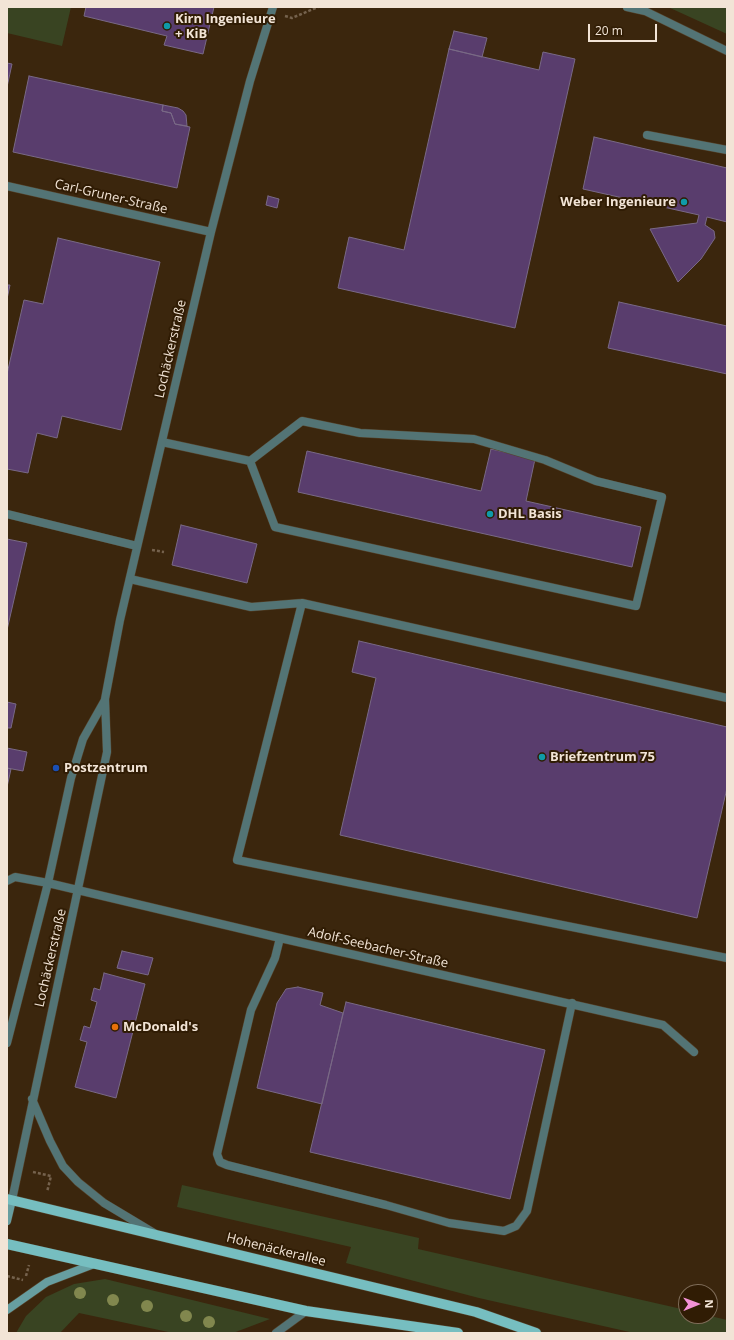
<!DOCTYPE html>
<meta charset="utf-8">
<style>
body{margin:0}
#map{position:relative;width:734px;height:1340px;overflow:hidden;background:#3b260d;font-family:"Open Sans",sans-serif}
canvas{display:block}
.frame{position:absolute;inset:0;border:8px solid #f2e4d6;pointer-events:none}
.north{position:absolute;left:678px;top:1284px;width:40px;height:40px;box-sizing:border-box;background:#301c04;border:1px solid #7e6c58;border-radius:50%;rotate:89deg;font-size:11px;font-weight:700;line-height:16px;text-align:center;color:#f2e4d6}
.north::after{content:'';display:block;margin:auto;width:14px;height:18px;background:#f391d6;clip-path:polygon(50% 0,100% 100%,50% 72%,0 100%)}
.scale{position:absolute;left:588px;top:24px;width:69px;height:18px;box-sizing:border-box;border:2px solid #f2e4d6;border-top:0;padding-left:5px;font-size:12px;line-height:14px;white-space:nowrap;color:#f2e4d6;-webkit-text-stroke:3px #301c04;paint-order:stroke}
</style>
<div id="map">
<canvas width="734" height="1340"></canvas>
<div class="frame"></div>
<div class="north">N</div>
<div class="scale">20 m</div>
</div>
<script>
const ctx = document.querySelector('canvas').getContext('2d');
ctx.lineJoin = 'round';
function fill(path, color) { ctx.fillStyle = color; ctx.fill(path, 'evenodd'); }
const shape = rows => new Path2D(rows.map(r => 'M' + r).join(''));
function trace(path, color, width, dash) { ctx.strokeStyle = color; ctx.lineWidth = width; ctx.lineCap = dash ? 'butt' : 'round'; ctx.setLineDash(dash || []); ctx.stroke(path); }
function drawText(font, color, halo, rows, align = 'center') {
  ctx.font = font + ' "Open Sans",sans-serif'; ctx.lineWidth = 4; ctx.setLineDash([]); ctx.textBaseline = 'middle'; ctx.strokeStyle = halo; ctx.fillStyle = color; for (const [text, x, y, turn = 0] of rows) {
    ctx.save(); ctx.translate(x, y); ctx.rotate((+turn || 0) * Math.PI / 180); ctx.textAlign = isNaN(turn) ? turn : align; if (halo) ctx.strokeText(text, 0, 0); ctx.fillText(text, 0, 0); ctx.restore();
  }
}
const green = shape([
 [7,7,71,7,62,46,7,33],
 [668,7,727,7,727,34],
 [182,1185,419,1238,418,1249,686,1310,686,1316,710,1316,727,1320,727,1333,634,1333,479,1298,346,1263,351,1247,177,1207],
 [105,1279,184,1298,270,1319,233,1333,173,1333,79,1313,60,1333,16,1333,26,1316,46,1297,74,1284]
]);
const building = shape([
 [86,7,214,7,203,54,164,45,167,36,84,16,86,7],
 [454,31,487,38,482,57,449,49,454,31],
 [449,49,539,70,543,52,575,59,515,328,338,288,349,237,404,250,449,49],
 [7,63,12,64,7,87,7,63],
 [29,76,163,105,162,111,171,113,175,124,190,127,177,188,13,152,29,76],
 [163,105,178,108,183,111,186,115,187,126,175,124,171,113,162,111,163,105],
 [594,137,727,168,727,222,707,217,705,225,714,231,715,238,701,259,678,282,650,229,697,223,699,215,583,189,594,137],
 [268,196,279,199,277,208,266,205,268,196],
 [58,238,160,262,121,430,62,416,57,438,37,433,28,473,7,469,7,374,24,300,43,304,58,238],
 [7,285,10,285,7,299,7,285],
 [619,302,727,326,727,374,608,348,619,302],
 [491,449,535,459,526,501,641,527,632,567,298,492,307,451,481,491,491,449],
 [181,525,257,544,247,583,172,565,181,525],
 [7,539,27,543,7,630,7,539],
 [359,641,727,727,727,788,697,918,340,835,376,678,352,672,359,641],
 [7,702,16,704,11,728,7,728,7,702],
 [7,748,27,752,23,771,7,768,7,748],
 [7,768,11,769,7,787,7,768],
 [122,951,153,958,148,975,117,968,122,951],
 [104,973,145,984,116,1098,75,1087,87,1042,80,1040,84,1026,90,1028,97,1002,91,1000,94,988,100,990,104,973],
 [298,987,323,993,320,1005,343,1013,322,1104,257,1088,277,1003,286,989,298,987],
 [346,1002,545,1050,510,1199,310,1152,346,1002]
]);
const path = shape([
 [285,16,292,18,318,7],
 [152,550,164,552],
 [33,1172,51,1176,47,1192],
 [7,1276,23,1280],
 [26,1276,29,1265]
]);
const lane = shape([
 [647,135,727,150],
 [162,442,250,461,302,421,360,433,474,439,545,460,596,481,662,497,636,606,275,527,250,461],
 [130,579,251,607,302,603],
 [727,698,302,603,237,860,727,958],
 [7,881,15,877,48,883],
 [280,938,275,958,251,1010,217,1154,220,1162,227,1165,386,1205,449,1223,504,1231,516,1226,527,1211,572,1003],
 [276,1333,306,1311]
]);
const street = shape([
 [627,7,645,11,727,51],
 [7,186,211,232],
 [7,514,137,546],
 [48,883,280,938,663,1025,694,1052],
 [7,1043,48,883,71,778,83,739,105,700],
 [32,1099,50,1141,63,1166,78,1182,104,1203,154,1233],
 [12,1200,107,752,105,699,120,620,211,232,250,81,273,7]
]);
const secondary = shape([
 [7,1221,12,1200],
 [7,1310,47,1282,94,1264]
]);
const primary = shape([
 [7,1199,476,1312,536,1333],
 [7,1244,306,1311,458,1333]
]);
const trees = [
 [80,1293],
 [113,1300],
 [147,1306],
 [186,1316],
 [209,1322]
];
const markers = [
 [167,26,4,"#0f9aa8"],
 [684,202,4,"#0f9aa8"],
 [490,514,4,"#0f9aa8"],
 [542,757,4,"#0f9aa8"],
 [56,768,4,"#1a4fb4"],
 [115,1027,4,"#e8710a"]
];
const poiNames = [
 ["Kirn Ingenieure",175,19],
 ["+ KiB",175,34],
 ["Weber Ingenieure",676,202,"right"],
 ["DHL Basis",498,514],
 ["Briefzentrum 75",550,757],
 ["Postzentrum",64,768],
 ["McDonald's",123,1027]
];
const streetNames = [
 ["Carl-Gruner-Straße",111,197,13],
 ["Lochäckerstraße",171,349,-77],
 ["Adolf-Seebacher-Straße",378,948,13],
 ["Lochäckerstraße",51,958,-77],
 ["Hohenäckerallee",276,1250,14]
];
fill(green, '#394422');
fill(building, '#593d6d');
trace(building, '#796986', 1);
trace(lane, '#554129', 9);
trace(street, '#554129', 9);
trace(secondary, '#554129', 9);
trace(primary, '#554129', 11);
trace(path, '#75624d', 2.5, [3, 2]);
trace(lane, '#537475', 8);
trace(street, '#537475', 8);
trace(secondary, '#679ea0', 8);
trace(primary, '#76bec0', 10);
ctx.fillStyle = '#81874e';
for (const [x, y] of trees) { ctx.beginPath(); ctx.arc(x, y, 6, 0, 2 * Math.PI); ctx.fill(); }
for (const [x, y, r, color] of markers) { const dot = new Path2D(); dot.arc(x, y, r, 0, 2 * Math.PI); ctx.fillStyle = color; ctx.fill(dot); trace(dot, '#301c04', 1.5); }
drawText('bold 13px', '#f2e4d6', '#301c04', poiNames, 'left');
drawText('13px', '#f2e4d6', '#301c04', streetNames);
</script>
